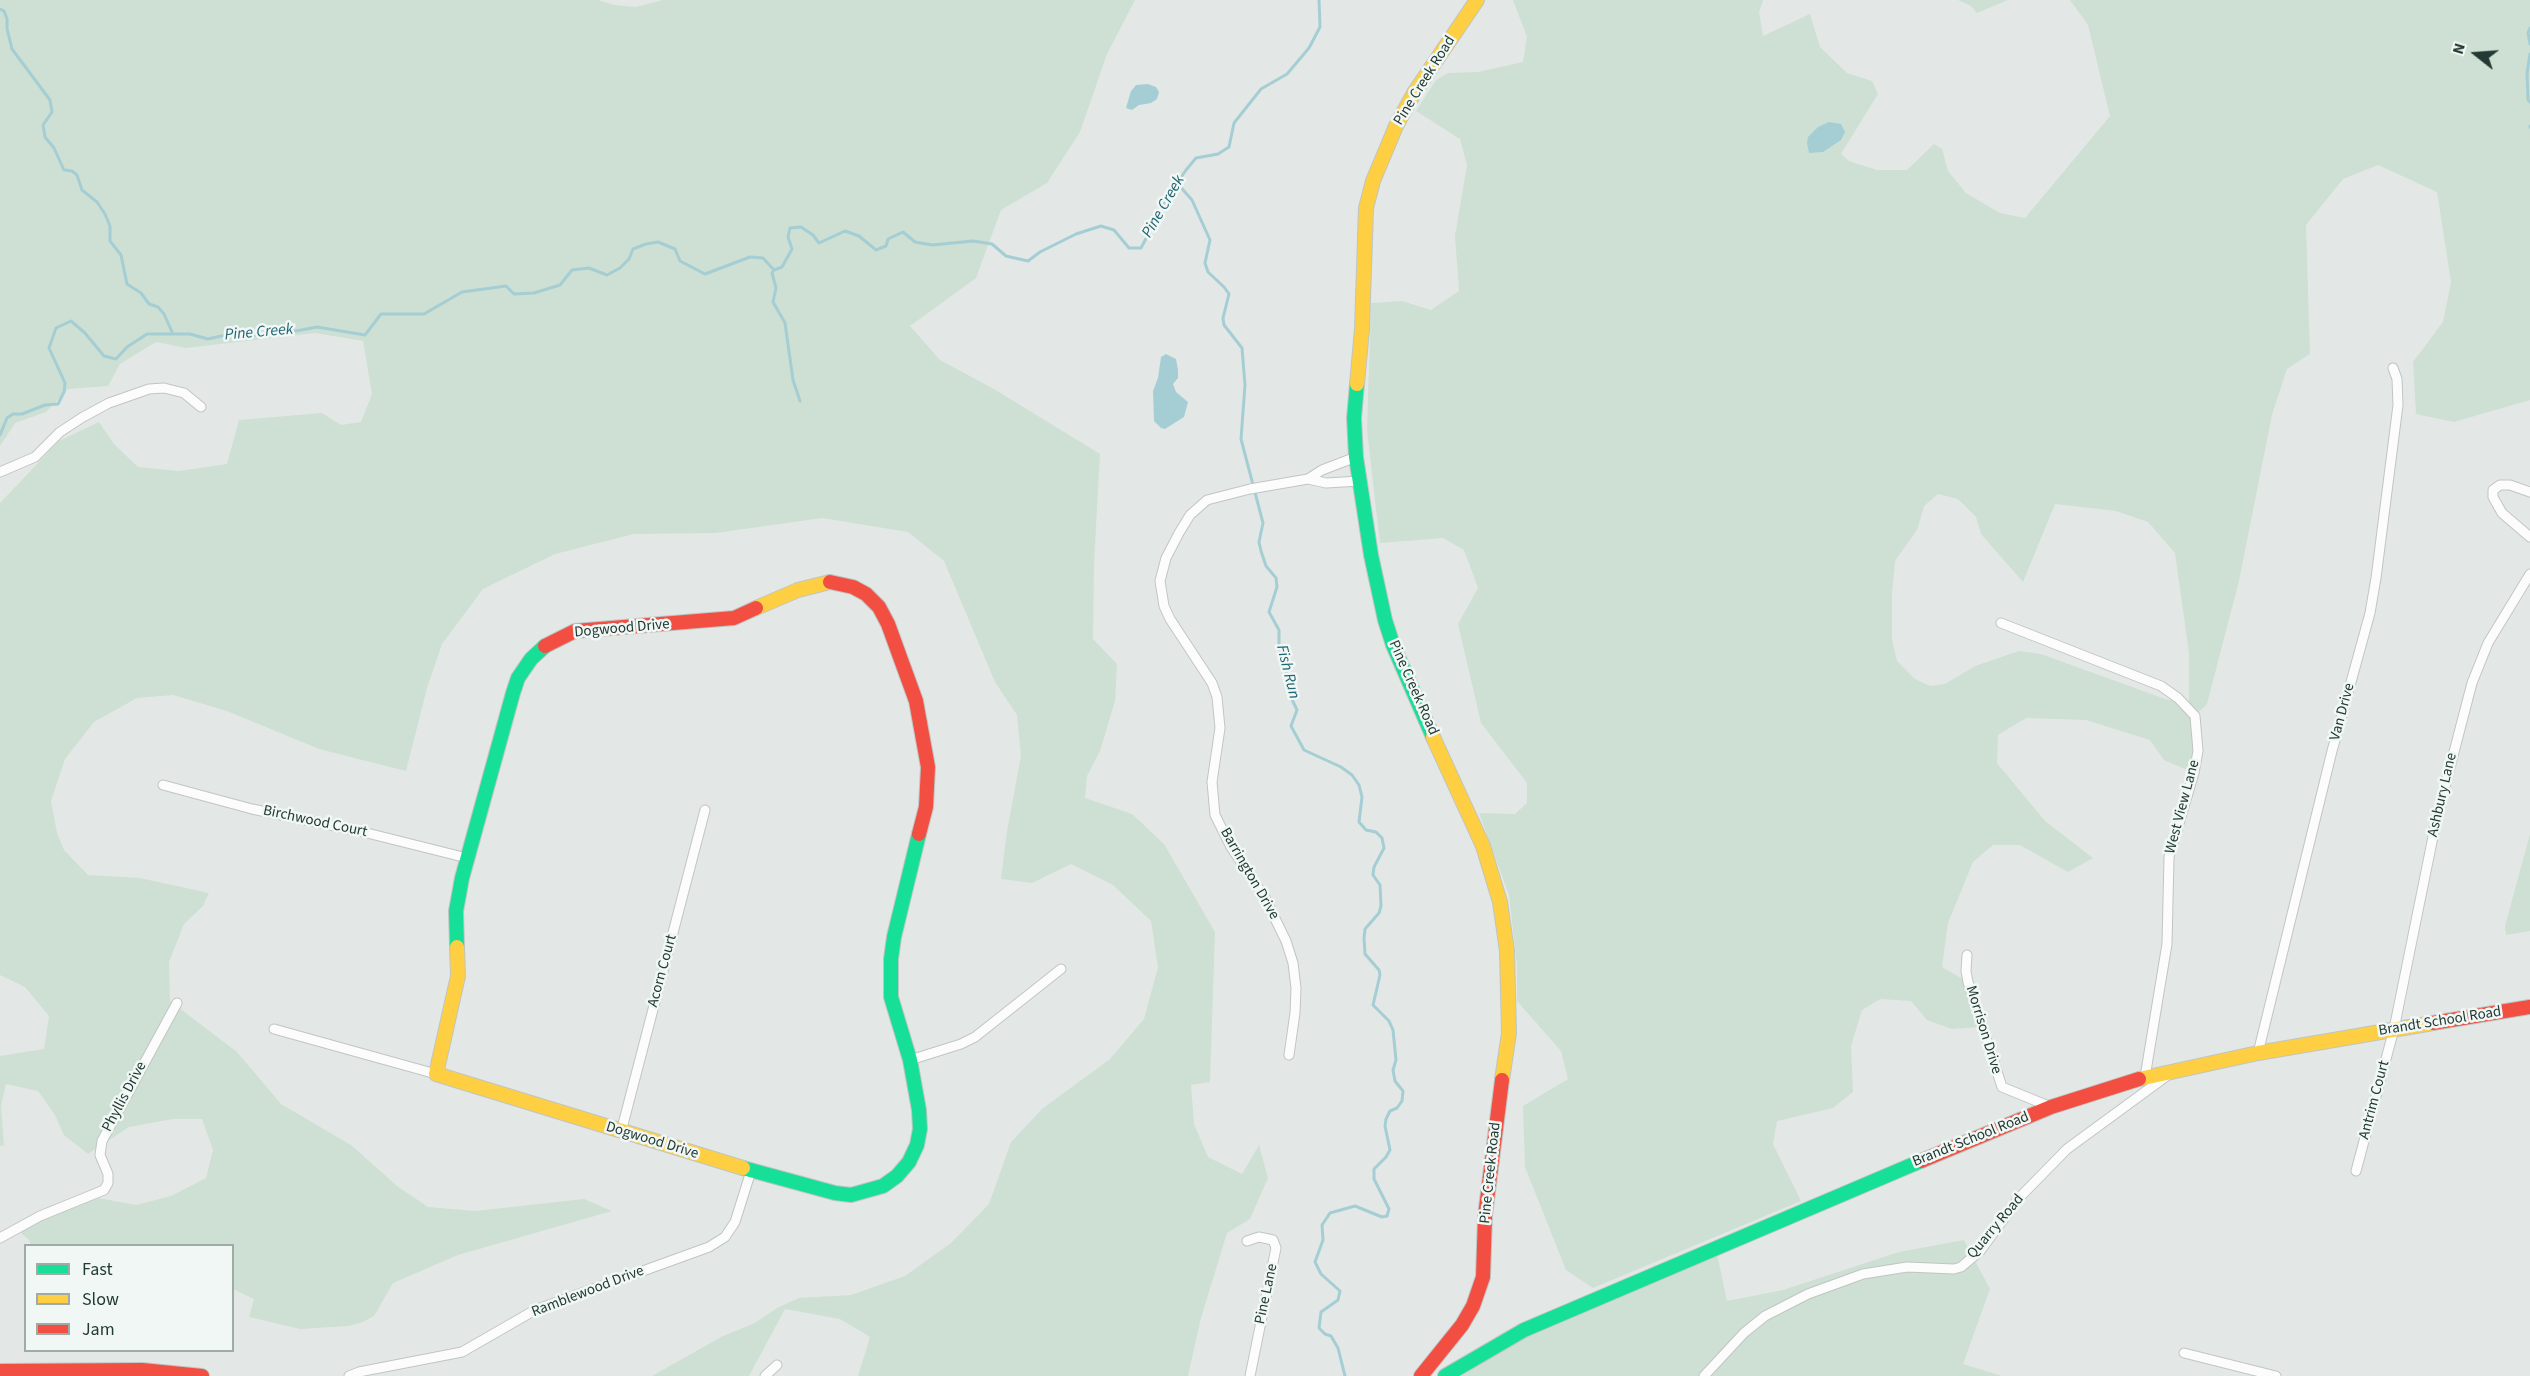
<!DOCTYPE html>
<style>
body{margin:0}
#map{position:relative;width:2530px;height:1376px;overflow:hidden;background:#e3e8e6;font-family:"Source Sans 3",sans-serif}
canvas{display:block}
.legend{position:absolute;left:24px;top:1244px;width:210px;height:108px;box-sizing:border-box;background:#f1f7f4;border:2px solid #9eaba7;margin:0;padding:8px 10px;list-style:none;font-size:18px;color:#223a33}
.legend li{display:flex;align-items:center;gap:12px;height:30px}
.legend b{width:30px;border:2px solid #9eaba7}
.north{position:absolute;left:2446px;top:24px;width:60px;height:60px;-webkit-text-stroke:4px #f1f7f4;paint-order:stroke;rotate:287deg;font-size:16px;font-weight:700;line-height:24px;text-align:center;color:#223a33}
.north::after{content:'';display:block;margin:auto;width:21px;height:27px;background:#223a33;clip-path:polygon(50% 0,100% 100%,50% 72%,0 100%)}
</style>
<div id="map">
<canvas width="2530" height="1376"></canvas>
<ul class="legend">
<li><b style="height:8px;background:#16e098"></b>Fast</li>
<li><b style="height:8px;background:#ffcf43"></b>Slow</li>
<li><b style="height:8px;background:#f24e42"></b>Jam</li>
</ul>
<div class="north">N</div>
</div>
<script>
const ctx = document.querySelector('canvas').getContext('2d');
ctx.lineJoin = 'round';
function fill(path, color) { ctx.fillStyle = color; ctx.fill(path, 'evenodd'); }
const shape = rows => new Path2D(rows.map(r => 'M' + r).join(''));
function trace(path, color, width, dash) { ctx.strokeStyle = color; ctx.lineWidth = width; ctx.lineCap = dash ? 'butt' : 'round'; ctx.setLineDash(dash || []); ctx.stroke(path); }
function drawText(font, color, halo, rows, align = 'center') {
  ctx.font = font + ' "Source Sans 3",sans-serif'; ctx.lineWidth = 5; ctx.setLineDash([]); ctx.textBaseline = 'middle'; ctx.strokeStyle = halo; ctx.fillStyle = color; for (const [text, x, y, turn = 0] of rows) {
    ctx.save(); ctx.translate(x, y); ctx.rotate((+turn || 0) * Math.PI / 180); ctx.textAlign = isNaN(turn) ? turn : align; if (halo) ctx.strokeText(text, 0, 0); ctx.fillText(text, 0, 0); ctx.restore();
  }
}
const green = shape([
 [0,0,598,0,614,5,636,7,663,0,1135,0,1107,54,1080,132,1047,183,1001,210,976,278,910,326,940,360,994,389,1100,454,1094,563,1093,639,1117,664,1115,701,1100,751,1087,776,1085,798,1132,814,1164,844,1215,932,1210,1082,1191,1085,1194,1124,1208,1157,1242,1174,1259,1145,1268,1178,1250,1219,1227,1233,1201,1318,1188,1376,858,1376,870,1337,840,1319,785,1309,749,1376,652,1376,721,1337,755,1323,777,1308,799,1298,851,1295,905,1276,951,1243,989,1204,1011,1142,1042,1109,1110,1059,1144,1019,1158,967,1151,921,1113,885,1071,864,1032,883,1001,879,1007,831,1021,756,1017,715,995,682,944,561,908,532,822,518,716,533,634,534,555,554,483,589,442,644,427,688,406,771,319,749,227,711,173,695,137,698,94,722,65,759,51,801,57,833,64,850,88,875,140,878,209,893,203,906,184,924,169,962,170,1001,237,1052,281,1104,351,1145,397,1186,428,1207,475,1211,584,1199,612,1211,458,1255,393,1283,374,1316,363,1322,349,1326,300,1329,249,1317,254,1299,233,1289,232,1246,31,1245,29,1240,20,1232,55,1213,98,1198,136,1205,171,1196,206,1178,213,1150,202,1119,173,1119,129,1127,88,1154,64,1135,55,1115,38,1091,6,1084,1,1106,4,1145,0,1146,0,1056,44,1049,49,1016,25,987,0,975,0,503,59,441,99,422,114,444,138,467,179,471,227,464,239,420,322,413,341,425,361,422,372,394,363,341,315,333,186,348,156,342,120,364,108,386,68,389,46,412,15,423,0,446],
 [1513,0,1763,0,1759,12,1763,36,1810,14,1820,47,1847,73,1872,81,1878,94,1841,154,1849,161,1877,170,1907,170,1934,144,1942,149,1948,171,1966,193,2000,213,2025,218,2110,116,2088,25,2070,0,2530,0,2530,400,2454,422,2416,414,2413,362,2443,322,2451,282,2437,192,2378,165,2343,179,2306,225,2310,354,2287,369,2272,415,2239,581,2207,704,2195,716,2194,773,2164,760,2150,740,2086,720,2026,718,1998,735,1997,763,2045,821,2093,858,2068,872,2020,845,1993,845,1973,862,1948,923,1942,967,1968,982,1981,1027,1952,1029,1927,1020,1911,1001,1880,999,1862,1010,1851,1046,1853,1092,1833,1108,1777,1121,1773,1144,1801,1201,1593,1288,1566,1270,1525,1167,1523,1106,1568,1079,1561,1051,1517,1001,1517,966,1509,895,1479,813,1515,814,1527,803,1527,783,1481,723,1458,624,1478,588,1464,550,1443,538,1380,543,1367,430,1371,303,1402,301,1431,310,1459,291,1455,236,1467,165,1460,139,1416,111,1436,80,1448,73,1478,72,1523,62,1527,37],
 [1938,494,1958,499,1976,517,1981,534,2023,582,2055,504,2116,511,2148,522,2175,553,2189,653,2189,708,2178,698,2168,700,2041,654,2019,651,1975,666,1945,684,1930,686,1915,679,1897,661,1892,640,1892,593,1895,561,1917,530,1924,506],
 [1958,0,2008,0,1977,13,1971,6],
 [2530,834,2530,931,2506,935,2505,926],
 [1964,1240,1990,1289,1963,1364,2002,1376,1461,1376,1515,1342,1717,1254,1727,1301,1783,1290,1899,1252]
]);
const water = shape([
 [1148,84,1156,87,1159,92,1157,99,1151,103,1139,105,1132,110,1126,108,1131,91,1136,85],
 [1829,122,1841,124,1845,132,1841,140,1823,152,1809,153,1807,143,1808,137,1818,127],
 [1166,354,1176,359,1178,370,1178,378,1173,384,1176,392,1188,402,1184,417,1165,429,1161,428,1154,421,1153,391,1158,378,1161,357]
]);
const stream = shape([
 [0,9,4,11,7,19,7,29,12,49,50,100,52,112,43,125,45,137,54,148,64,170,72,171,77,175,82,190,97,202,105,214,110,226,110,241,121,255,127,284,141,293,149,304,158,307,164,314,173,334],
 [2530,28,2528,33,2530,44],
 [2530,54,2527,73,2528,100,2530,102],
 [2530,126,2530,127],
 [1177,183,1192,200,1210,240,1205,263,1208,272,1224,287,1229,294,1223,318,1224,325,1242,348,1245,385,1241,439,1263,523,1259,542,1261,551,1266,566,1276,578,1277,587,1269,612,1279,630,1279,648,1286,670,1288,691,1297,710,1291,726,1304,750,1341,767,1352,775,1359,785,1362,797,1359,822,1366,830,1376,832,1382,838,1384,848,1374,867,1373,875,1380,885,1381,906,1379,913,1365,929,1364,938,1365,954,1379,970,1380,975,1373,1005,1389,1021,1393,1030,1396,1060,1393,1070,1395,1081,1403,1091,1402,1101,1397,1108,1390,1111,1386,1119,1385,1126,1390,1150,1386,1157,1374,1169,1374,1179,1389,1209,1387,1216,1382,1217,1355,1206,1330,1213,1322,1225,1323,1240,1315,1262,1321,1274,1340,1291,1338,1300,1321,1312,1319,1328,1325,1334,1331,1336,1338,1348,1345,1376],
 [774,270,772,273,776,288,773,302,785,323,793,380,800,401],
 [0,435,7,418,13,414,22,414,45,405,58,404,64,392,65,383,49,348,56,328,71,321,85,333,104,356,116,359,127,347,147,334,190,334,208,339,239,332,259,336,281,330,296,331,317,327,365,335,381,314,424,314,462,292,506,286,514,294,534,293,560,285,572,270,589,268,607,275,620,268,629,259,633,249,646,244,658,242,675,249,680,261,705,274,750,257,763,258,774,270,782,267,792,249,788,237,790,228,801,227,813,235,819,243,845,231,859,236,876,250,886,246,888,239,903,232,915,242,932,245,973,241,992,244,1006,256,1028,261,1040,252,1076,234,1101,226,1114,230,1129,248,1141,248,1169,195,1186,170,1196,158,1218,154,1229,147,1234,123,1261,89,1287,74,1309,48,1320,27,1319,0]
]);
const street = shape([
 [0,472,35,457,60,432,83,417,109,403,149,389,164,388,184,393,201,407],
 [1308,479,1322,470,1356,457],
 [2530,492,2510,485,2500,485,2493,490,2493,497,2502,513,2530,537],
 [2001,623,2161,686,2178,698,2195,716,2198,751,2194,773,2169,857,2167,944,2145,1077],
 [163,785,252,809,359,831,467,858],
 [1967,955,1966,971,1968,982,2002,1087,2051,1107],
 [274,1029,436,1074],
 [2258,1053,2332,751,2370,613,2376,578,2398,405,2397,379,2393,368],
 [1289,1055,1295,1013,1296,988,1293,963,1286,941,1265,898,1231,847,1215,815,1212,782,1220,728,1217,697,1212,683,1170,619,1164,606,1160,581,1166,558,1179,533,1190,515,1207,500,1250,489,1308,479,1326,483,1360,481],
 [910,1060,961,1044,975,1037,1061,969],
 [621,1132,705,810],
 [2356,1171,2394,1029,2437,817,2472,683,2488,643,2530,574],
 [0,1238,40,1216,104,1190,108,1183,108,1174,100,1155,102,1141,177,1003],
 [1247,1241,1259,1237,1273,1240,1276,1248,1250,1376],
 [2184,1353,2276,1376],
 [349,1376,359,1372,462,1352,535,1310,709,1247,725,1237,735,1222,751,1171],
 [765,1376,777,1365],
 [1704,1376,1744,1333,1765,1316,1808,1294,1863,1274,1907,1267,1954,1269,1961,1267,1980,1251,2019,1198,2067,1149,2168,1075]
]);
const fast = shape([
 [1357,384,1354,418,1356,457,1371,555,1385,620,1393,645,1433,737],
 [457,947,456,911,462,878,513,693,518,678,531,659,545,646],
 [743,1168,835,1193,851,1195,883,1186,897,1176,909,1162,917,1145,920,1129,919,1110,910,1060,891,997,891,959,894,937,919,834],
 [1445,1376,1524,1330,1921,1161]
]);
const slow = shape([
 [1357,384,1362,329,1366,208,1373,181,1396,126,1414,93,1477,0],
 [756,608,798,590,830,582],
 [1433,737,1483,846,1500,902,1507,951,1509,1033,1502,1080],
 [457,947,458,976,436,1074,743,1168],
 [2139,1079,2258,1053,2433,1023]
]);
const jam = shape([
 [830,582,853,587,866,594,879,607,888,624,916,701,928,767,926,807,919,834],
 [545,646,575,631,734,618,756,608],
 [2433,1023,2530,1007],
 [1921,1161,2051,1107,2139,1079],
 [0,1371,142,1370,202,1376],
 [1421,1376,1462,1325,1473,1306,1483,1277,1485,1216,1502,1080]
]);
const streetNames = [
 ["Pine Creek Road",1425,81,-58],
 ["Dogwood Drive",622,629,-5],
 ["Pine Creek Road",1413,688,66],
 ["Van Drive",2343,712,-75],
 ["Ashbury Lane",2443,795,-77],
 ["West View Lane",2183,807,-75],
 ["Birchwood Court",315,822,12],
 ["Barrington Drive",1249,874,60],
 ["Acorn Court",663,971,-75],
 ["Brandt School Road",2440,1022,-9],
 ["Morrison Drive",1983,1030,73],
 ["Phyllis Drive",125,1097,-62],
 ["Antrim Court",2375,1100,-75],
 ["Brandt School Road",1971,1140,-22],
 ["Dogwood Drive",652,1141,17],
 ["Pine Creek Road",1491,1173,-84],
 ["Quarry Road",1996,1227,-50],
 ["Ramblewood Drive",588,1292,-21],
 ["Pine Lane",1267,1294,-78]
];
const waterNames = [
 ["Pine Creek",1164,207,-60],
 ["Pine Creek",259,333,-5],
 ["Fish Run",1287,672,76]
];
fill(green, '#cde0d3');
fill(water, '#a5ced4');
trace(stream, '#a5ced4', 3);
trace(street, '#c0c5c3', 11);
trace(fast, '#bfc5c3', 16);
trace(slow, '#bfc5c3', 16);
trace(jam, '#bfc5c3', 16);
trace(street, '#fbfcfb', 9);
trace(fast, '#16e098', 14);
trace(slow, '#ffcf43', 14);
trace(jam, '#f24e42', 14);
drawText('15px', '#223a33', '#f1f7f4', streetNames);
drawText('italic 16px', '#206572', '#f1f7f4', waterNames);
</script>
